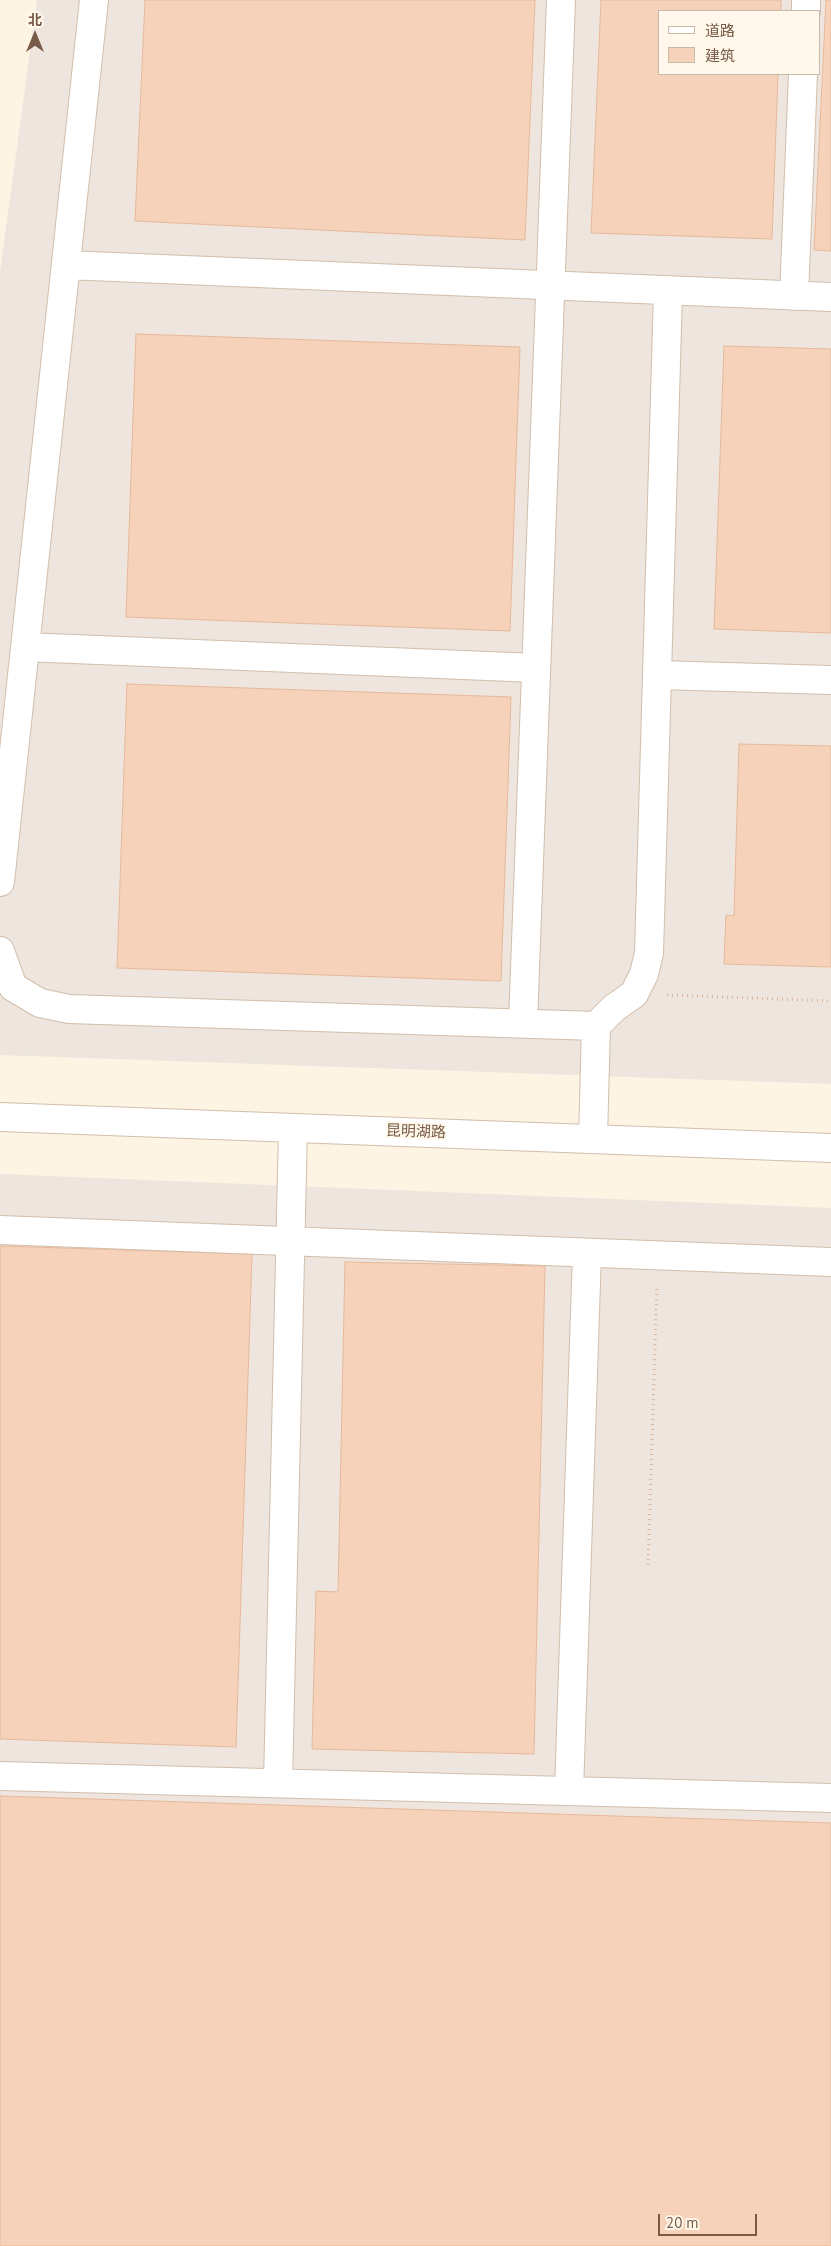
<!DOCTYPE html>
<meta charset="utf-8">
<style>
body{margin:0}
#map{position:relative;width:831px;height:2246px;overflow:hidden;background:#fef4e3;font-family:"PT Sans","Noto Sans SC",sans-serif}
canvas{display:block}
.legend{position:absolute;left:658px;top:10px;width:162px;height:65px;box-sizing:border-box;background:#fff8eb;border:1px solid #c9b9a9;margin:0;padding:6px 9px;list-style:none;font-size:15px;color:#775a47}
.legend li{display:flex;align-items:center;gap:10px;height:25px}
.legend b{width:25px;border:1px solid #c9b9a9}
.north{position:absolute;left:10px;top:10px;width:50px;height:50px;-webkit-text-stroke:4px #fff8eb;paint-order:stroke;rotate:0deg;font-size:14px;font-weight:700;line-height:20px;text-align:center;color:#775a47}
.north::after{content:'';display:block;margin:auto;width:18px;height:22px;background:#775a47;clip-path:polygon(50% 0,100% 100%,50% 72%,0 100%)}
.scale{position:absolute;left:658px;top:2214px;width:99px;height:22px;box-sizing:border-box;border:2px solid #775a47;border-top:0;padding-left:6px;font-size:15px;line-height:18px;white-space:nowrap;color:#775a47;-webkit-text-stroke:4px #fff8eb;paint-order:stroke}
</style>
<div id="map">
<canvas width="831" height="2246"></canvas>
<ul class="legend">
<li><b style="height:6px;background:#fff"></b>道路</li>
<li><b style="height:14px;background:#f5d2b9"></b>建筑</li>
</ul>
<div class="north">北</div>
<div class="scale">20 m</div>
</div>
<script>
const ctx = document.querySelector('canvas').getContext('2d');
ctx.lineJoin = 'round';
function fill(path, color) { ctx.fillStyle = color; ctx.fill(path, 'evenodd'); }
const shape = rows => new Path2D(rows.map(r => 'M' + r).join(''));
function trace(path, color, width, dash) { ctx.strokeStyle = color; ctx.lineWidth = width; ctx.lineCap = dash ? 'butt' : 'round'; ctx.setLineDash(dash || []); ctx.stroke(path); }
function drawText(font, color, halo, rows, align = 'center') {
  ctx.font = font + ' "PT Sans","Noto Sans SC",sans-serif'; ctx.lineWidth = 4; ctx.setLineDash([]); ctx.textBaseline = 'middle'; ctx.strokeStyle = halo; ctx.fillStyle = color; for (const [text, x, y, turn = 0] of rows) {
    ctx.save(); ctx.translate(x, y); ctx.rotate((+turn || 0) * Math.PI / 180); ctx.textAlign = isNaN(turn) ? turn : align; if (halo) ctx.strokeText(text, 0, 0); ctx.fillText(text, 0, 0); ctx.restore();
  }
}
const industrial = shape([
 [37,0,831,0,831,1084,0,1055,0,272],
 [660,11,820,11,820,74,660,74],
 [0,1174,831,1208,831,2246,0,2246]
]);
const building = shape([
 [145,0,535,0,525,240,135,221,145,0],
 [601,0,781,0,781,11,660,11,660,74,778,74,772,239,591,233,601,0],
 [826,0,831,0,831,251,814,250,826,0],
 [136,334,520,347,510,631,126,617,136,334],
 [724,346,831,349,831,633,714,629,724,346],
 [127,684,511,697,501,981,117,968,127,684],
 [739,744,831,746,831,967,724,964,726,915,734,916,739,744],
 [0,1246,252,1254,236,1747,0,1739,0,1246],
 [345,1262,545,1266,534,1754,312,1749,316,1591,338,1592,345,1262],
 [0,1796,831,1823,831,2246,0,2246,0,1796]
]);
const path = shape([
 [667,995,831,1001],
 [648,1565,657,1285]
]);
const minor = shape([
 [806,11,806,0],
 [66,265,831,297],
 [794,296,803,74],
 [25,647,536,668],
 [658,675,831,680],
 [0,882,94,0],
 [0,951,13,987,40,1003,69,1009,596,1026,593,1139],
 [523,1023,561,0],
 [596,1026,614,1008,634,994,644,974,649,953,668,292],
 [0,1117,831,1148],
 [0,1230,831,1262],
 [0,1776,831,1798],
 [278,1783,293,1128],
 [569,1791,587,1253]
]);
const streetNames = [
 ["昆明湖路",416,1132,2]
];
fill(industrial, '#ede5de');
fill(building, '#f5d2b9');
trace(building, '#e8b999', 1);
trace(minor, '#d2beab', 30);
trace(path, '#dab69c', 3, [1, 4]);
trace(minor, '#fff', 28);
drawText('15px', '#775a47', '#fff8eb', streetNames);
</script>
